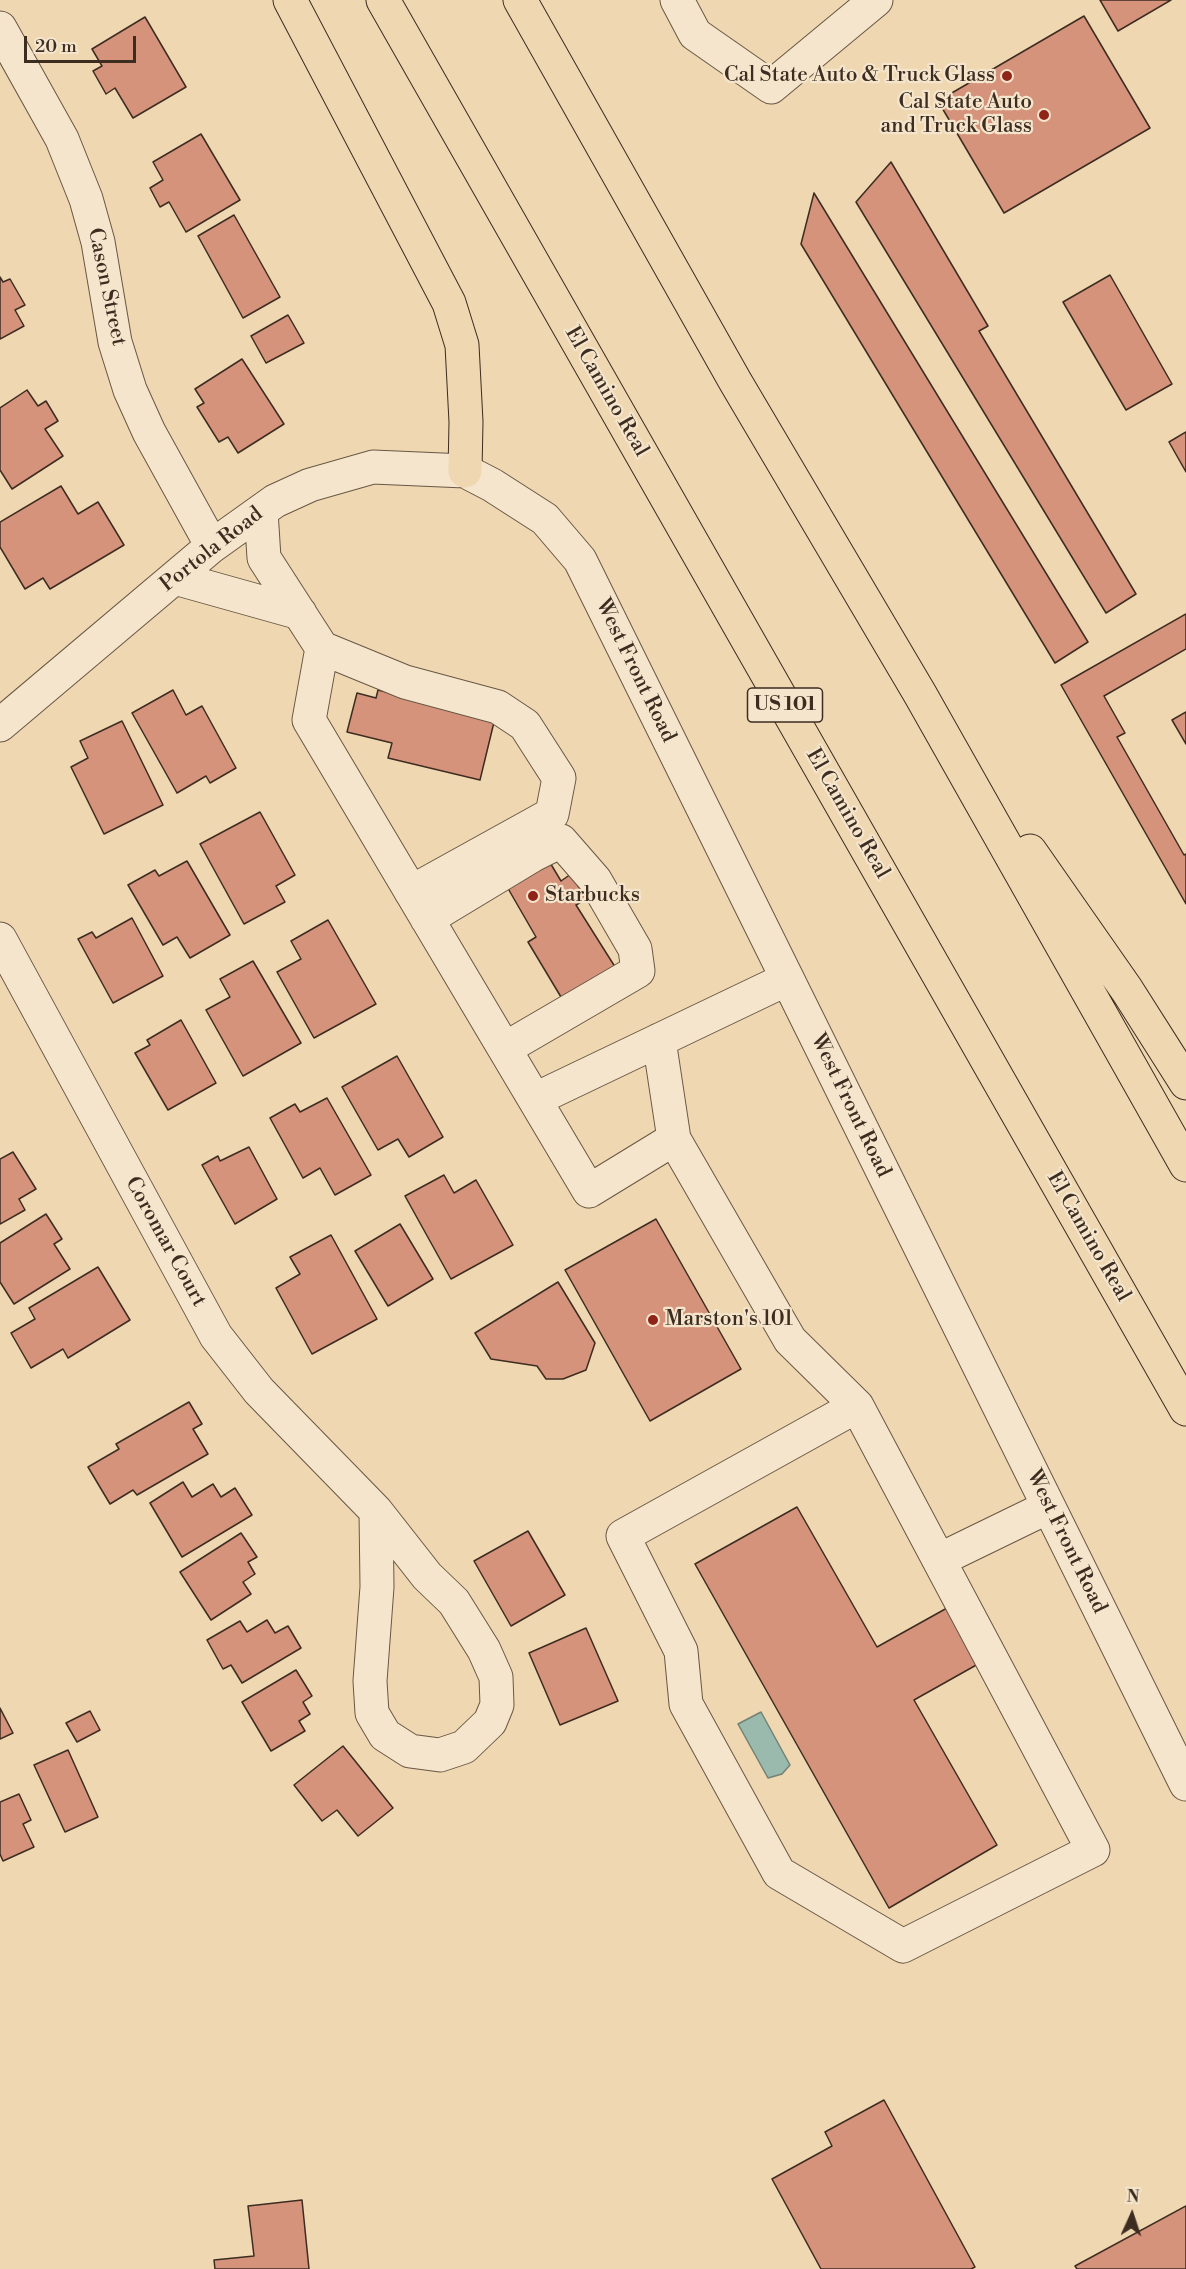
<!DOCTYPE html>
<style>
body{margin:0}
#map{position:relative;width:1186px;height:2269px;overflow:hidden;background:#eed7b1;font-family:"Libre Bodoni",serif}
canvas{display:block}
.north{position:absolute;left:1102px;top:2185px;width:60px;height:60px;-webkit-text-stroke:4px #f4e5cc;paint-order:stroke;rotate:3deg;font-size:16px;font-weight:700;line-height:24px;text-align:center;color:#3d2c20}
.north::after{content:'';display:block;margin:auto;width:21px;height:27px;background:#3d2c20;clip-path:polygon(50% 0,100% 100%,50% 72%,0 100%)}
.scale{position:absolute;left:24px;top:36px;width:112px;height:27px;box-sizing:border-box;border:3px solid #3d2c20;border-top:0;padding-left:8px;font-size:18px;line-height:21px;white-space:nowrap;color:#3d2c20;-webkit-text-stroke:4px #f4e5cc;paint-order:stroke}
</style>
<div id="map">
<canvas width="1186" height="2269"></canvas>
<div class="north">N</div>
<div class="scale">20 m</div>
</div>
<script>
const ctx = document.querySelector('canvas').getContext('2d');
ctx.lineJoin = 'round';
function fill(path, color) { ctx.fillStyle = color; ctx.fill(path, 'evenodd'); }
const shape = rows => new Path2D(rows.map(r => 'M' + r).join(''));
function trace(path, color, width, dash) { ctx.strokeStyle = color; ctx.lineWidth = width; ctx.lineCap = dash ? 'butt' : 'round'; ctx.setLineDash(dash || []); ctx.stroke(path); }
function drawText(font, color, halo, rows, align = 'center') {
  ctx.font = font + ' "Libre Bodoni",serif'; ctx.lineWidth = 4.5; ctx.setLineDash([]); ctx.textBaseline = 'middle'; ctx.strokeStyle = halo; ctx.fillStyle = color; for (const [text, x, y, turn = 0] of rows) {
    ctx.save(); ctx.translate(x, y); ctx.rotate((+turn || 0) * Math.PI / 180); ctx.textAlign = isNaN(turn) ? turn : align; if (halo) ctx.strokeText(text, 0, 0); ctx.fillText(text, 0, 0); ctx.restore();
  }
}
const water = shape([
 [761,1712,790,1765,782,1774,768,1778,738,1724,761,1712]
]);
const building = shape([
 [1100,0,1171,0,1118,31,1100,0],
 [1084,16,1150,128,1004,213,938,101,1084,16],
 [145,17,186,87,133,118,115,88,106,94,93,71,102,66,92,49,145,17],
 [201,134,240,200,186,232,169,202,160,207,150,188,163,180,153,162,201,134],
 [891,162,988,326,979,331,1136,594,1106,613,856,202,891,162],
 [814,193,1088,642,1055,663,801,244,814,193],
 [234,215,280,297,243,318,198,236,234,215],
 [1110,275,1172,384,1126,410,1063,302,1110,275],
 [0,277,3,282,10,279,25,305,15,310,24,326,0,339,0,277],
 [288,315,304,343,266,363,251,336,288,315],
 [242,359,284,424,238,453,228,437,219,442,197,407,204,403,195,389,242,359],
 [27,390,38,406,46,401,58,421,45,429,63,456,12,489,0,470,0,408,27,390],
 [1186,432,1186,472,1169,442,1186,432],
 [61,486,78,514,98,502,124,545,50,589,43,578,25,589,0,547,0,522,61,486],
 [1186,614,1186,649,1104,696,1125,733,1117,737,1184,855,1186,854,1186,904,1061,685,1186,614],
 [173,690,186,715,202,706,236,768,210,783,206,776,177,793,132,713,173,690],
 [378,690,495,718,480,780,388,758,392,743,347,732,357,693,376,698,378,690],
 [1186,712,1186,744,1172,720,1186,712],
 [122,721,163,805,104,834,71,767,88,758,80,741,122,721],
 [260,812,295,875,276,886,285,902,244,924,200,844,260,812],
 [543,851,561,881,571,874,586,899,576,905,617,970,564,1002,528,942,536,937,506,885,543,851],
 [187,861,230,935,190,958,177,937,163,945,128,885,155,870,159,876,187,861],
 [132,918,163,976,113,1003,78,939,92,932,96,938,132,918],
 [328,920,376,1004,314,1038,277,972,301,959,291,941,328,920],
 [253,961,301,1043,243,1076,206,1010,230,997,220,979,253,961],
 [181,1020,216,1083,168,1110,135,1053,150,1045,147,1040,181,1020],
 [397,1056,443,1137,409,1157,398,1139,378,1150,342,1087,397,1056],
 [327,1098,371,1175,335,1195,320,1168,303,1178,270,1118,295,1104,300,1112,327,1098],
 [249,1147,277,1199,235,1224,202,1165,218,1156,220,1161,249,1147],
 [13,1152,36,1189,19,1199,25,1210,0,1224,0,1159,13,1152],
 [444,1175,454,1193,476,1180,513,1245,451,1279,405,1196,444,1175],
 [46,1214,62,1239,54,1244,70,1269,14,1304,0,1282,0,1243,46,1214],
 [656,1219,741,1369,650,1421,565,1270,656,1219],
 [400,1224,433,1279,388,1306,355,1251,400,1224],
 [331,1235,377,1319,312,1354,276,1288,300,1274,290,1257,331,1235],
 [98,1267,130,1320,68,1358,63,1349,31,1368,11,1333,35,1319,29,1308,98,1267],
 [558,1282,595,1343,586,1370,563,1379,546,1379,537,1366,491,1359,475,1333,558,1282],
 [189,1402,202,1424,193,1429,208,1454,137,1495,133,1490,110,1504,88,1467,119,1449,116,1444,189,1402],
 [183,1482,192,1497,213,1484,221,1497,235,1488,252,1515,182,1557,150,1503,183,1482],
 [797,1507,877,1647,956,1603,987,1659,914,1700,997,1845,889,1908,695,1564,797,1507],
 [528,1531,565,1595,511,1626,474,1561,528,1531],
 [241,1533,257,1557,248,1562,255,1574,243,1582,251,1594,211,1620,180,1572,241,1533],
 [267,1620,275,1633,288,1626,301,1648,242,1683,231,1665,223,1669,207,1640,240,1621,247,1632,267,1620],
 [586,1628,618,1701,560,1725,529,1653,586,1628],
 [296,1670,312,1696,303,1702,310,1714,299,1721,305,1731,271,1751,242,1702,296,1670],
 [0,1708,13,1733,0,1739,0,1708],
 [90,1711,100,1730,77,1742,66,1723,90,1711],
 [343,1746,393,1808,358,1836,337,1810,322,1821,294,1785,343,1746],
 [68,1750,98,1817,65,1832,34,1765,68,1750],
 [19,1794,31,1820,23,1824,34,1847,3,1861,0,1854,0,1802,19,1794],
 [884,2100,975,2267,971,2269,821,2269,772,2179,832,2146,825,2132,884,2100],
 [302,2200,309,2269,215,2269,214,2260,254,2256,248,2206,302,2200],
 [1186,2206,1186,2269,1077,2269,1075,2266,1186,2206]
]);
const minor = shape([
 [677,0,695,34,771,87,876,0],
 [0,28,62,139,86,199,98,242,115,342,130,390,149,432,212,546],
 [261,511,264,558,322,648,309,720,589,1191,674,1139,790,1340,857,1406,1093,1850,903,1946,779,1873,686,1704,681,1651,623,1536,857,1406],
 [175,578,300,613],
 [322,648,405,682,498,707,525,725,559,778,552,814,411,892],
 [0,725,212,546,275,501,310,485,373,467,465,471,492,485,545,519,580,560,1186,1784],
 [427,919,533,855,561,841,595,880,635,949,638,971,506,1048],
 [0,939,216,1336,259,1391,376,1511,427,1576,454,1602,484,1650,496,1677,497,1705,490,1722,464,1747,440,1755,410,1751,385,1735,372,1713,370,1681,377,1587,376,1511],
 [659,1040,674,1139],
 [536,1099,787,979],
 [939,1560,1048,1507]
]);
const highway = shape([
 [290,0,449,303,462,345,466,422,465,471],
 [383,0,1186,1409],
 [520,0,735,381,920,694,1186,1165],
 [1030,851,1127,990,1186,1083]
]);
const markers = [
 [1007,76,6,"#8f2418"],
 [1044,115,6,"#8f2418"],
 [533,896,6,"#8f2418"],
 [653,1320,6,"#8f2418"]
];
const shields = [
 [785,705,75]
];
const shieldNames = [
 ["US 101",785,705]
];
const poiNames = [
 ["Cal State Auto & Truck Glass",995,76],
 ["Cal State Auto",1032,103],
 ["and Truck Glass",1032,127],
 ["Starbucks",545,896,"left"],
 ["Marston's 101",665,1320,"left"]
];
const streetNames = [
 ["Cason Street",106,287,78],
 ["El Camino Real",606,392,60],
 ["Portola Road",212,550,-38],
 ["West Front Road",635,671,64],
 ["El Camino Real",847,814,60],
 ["West Front Road",850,1106,64],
 ["El Camino Real",1088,1237,60],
 ["Coromar Court",165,1242,61],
 ["West Front Road",1066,1542,64]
];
fill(water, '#99baad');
trace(water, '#748175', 1.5);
fill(building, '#d6937b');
trace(building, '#3d2c20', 1.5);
trace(minor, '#695744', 35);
trace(highway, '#3d2c20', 35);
trace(minor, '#f4e5cc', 33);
trace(highway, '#eed7b1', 33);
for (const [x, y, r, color] of markers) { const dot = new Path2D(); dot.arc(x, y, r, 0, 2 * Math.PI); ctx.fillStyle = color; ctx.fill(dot); trace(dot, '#f4e5cc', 2); }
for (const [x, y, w] of shields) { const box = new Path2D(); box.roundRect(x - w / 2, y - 17, w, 34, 4.5); ctx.fillStyle = '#f4e5cc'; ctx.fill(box); trace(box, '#3d2c20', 1.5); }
drawText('bold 20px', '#3d2c20', null, shieldNames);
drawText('21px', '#3d2c20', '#f4e5cc', poiNames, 'right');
drawText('21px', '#3d2c20', '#f4e5cc', streetNames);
</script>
